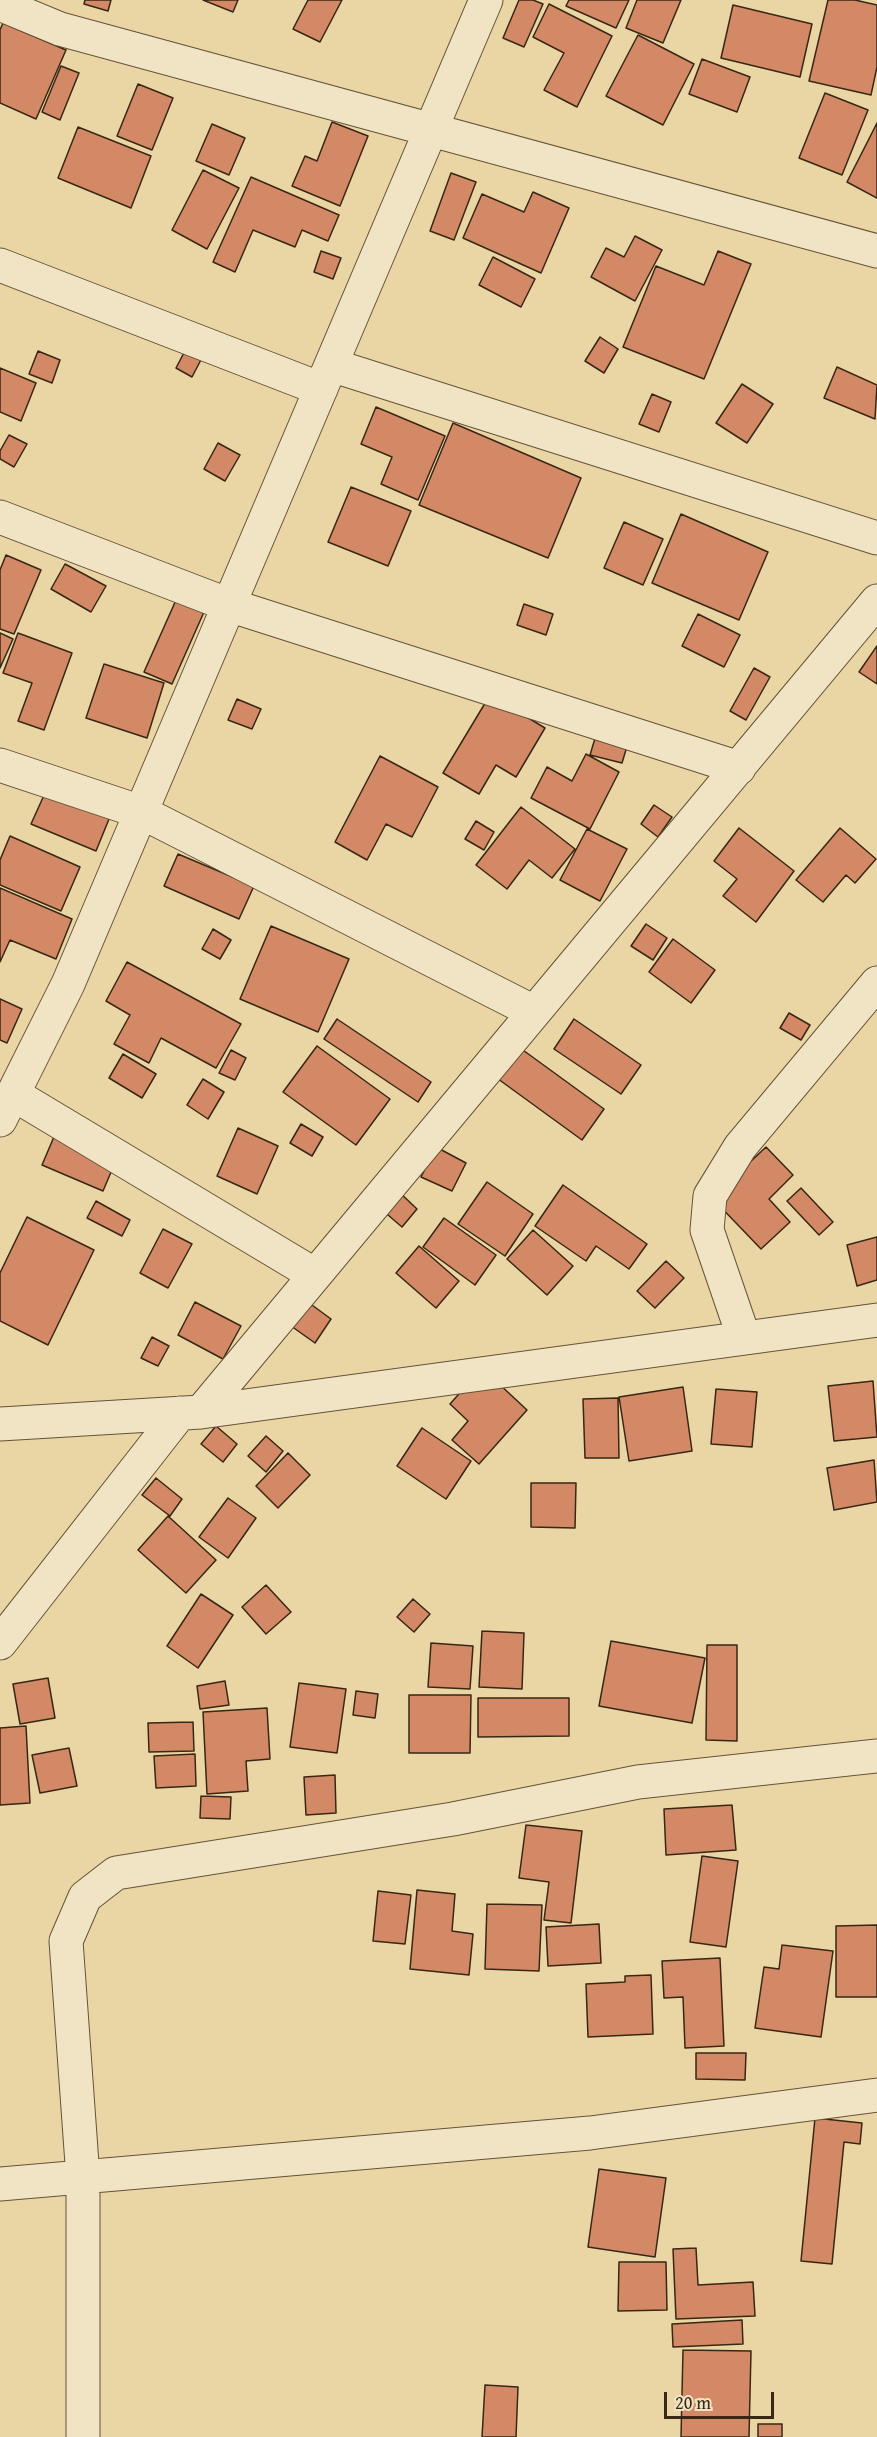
<!DOCTYPE html>
<style>
body{margin:0}
#map{position:relative;width:877px;height:2437px;overflow:hidden;background:#ead6a5;font-family:"Gentium Book Plus",serif}
canvas{display:block}
.scale{position:absolute;left:664px;top:2392px;width:110px;height:27px;box-sizing:border-box;border:3px solid #382714;border-top:0;padding-left:8px;font-size:18px;line-height:21px;white-space:nowrap;color:#382714;-webkit-text-stroke:4px #f1e4c4;paint-order:stroke}
</style>
<div id="map">
<canvas width="877" height="2437"></canvas>
<div class="scale">20 m</div>
</div>
<script>
const ctx = document.querySelector('canvas').getContext('2d');
ctx.lineJoin = 'round';
function fill(path, color) { ctx.fillStyle = color; ctx.fill(path, 'evenodd'); }
const shape = rows => new Path2D(rows.map(r => 'M' + r).join(''));
function trace(path, color, width, dash) { ctx.strokeStyle = color; ctx.lineWidth = width; ctx.lineCap = dash ? 'butt' : 'round'; ctx.setLineDash(dash || []); ctx.stroke(path); }
const building = shape([
 [85,0,111,0,108,11,84,4,85,0],
 [203,0,238,0,233,12,203,0],
 [308,0,342,0,320,42,293,29,308,0],
 [519,0,533,0,543,4,524,47,503,38,519,0],
 [569,0,629,0,616,28,566,6,569,0],
 [637,0,681,0,663,43,626,28,637,0],
 [828,0,855,0,877,5,877,67,871,95,809,81,828,0],
 [549,4,612,36,577,107,544,90,564,53,533,37,549,4],
 [733,5,812,24,800,77,721,58,733,5],
 [3,23,66,50,36,119,0,103,0,30,3,23],
 [638,35,694,64,663,125,606,96,638,35],
 [702,59,750,77,737,112,689,94,702,59],
 [61,66,79,73,60,120,42,112,61,66],
 [138,84,173,98,152,150,117,136,138,84],
 [825,93,868,110,842,175,799,158,825,93],
 [332,122,368,136,340,206,292,186,305,156,317,161,332,122],
 [877,123,877,198,847,182,877,123],
 [212,124,245,138,229,175,196,161,212,124],
 [78,127,151,156,131,208,58,178,78,127],
 [203,170,239,188,207,249,172,230,203,170],
 [451,173,476,182,454,240,430,231,451,173],
 [251,177,339,215,328,241,302,230,295,247,253,230,235,272,213,262,251,177],
 [533,192,569,208,541,273,463,238,482,194,524,212,533,192],
 [635,236,662,250,635,301,591,277,606,248,624,257,635,236],
 [321,251,341,258,333,279,314,272,321,251],
 [718,251,751,264,704,379,623,347,656,266,704,285,718,251],
 [493,257,535,279,521,307,479,285,493,257],
 [600,337,618,349,604,373,585,361,600,337],
 [188,345,204,354,192,377,176,368,188,345],
 [38,351,60,360,52,383,29,374,38,351],
 [837,367,877,385,875,419,824,398,837,367],
 [0,368,36,383,21,421,0,412,0,368],
 [742,384,773,404,747,443,716,423,742,384],
 [652,394,671,402,659,432,639,424,652,394],
 [376,407,445,436,418,500,381,484,392,457,361,444,376,407],
 [453,423,581,478,548,558,419,505,453,423],
 [9,435,27,444,14,467,0,459,0,451,9,435],
 [218,443,240,455,225,481,204,469,218,443],
 [351,487,411,511,388,566,328,542,351,487],
 [681,514,768,552,739,620,652,583,681,514],
 [624,522,663,539,643,585,604,568,624,522],
 [6,555,41,570,14,634,0,629,0,570,6,555],
 [65,564,106,586,91,612,51,589,65,564],
 [176,600,204,612,172,684,144,672,176,600],
 [524,604,553,614,546,635,517,625,524,604],
 [698,614,740,635,724,667,682,646,698,614],
 [0,633,13,639,0,668,0,633],
 [18,633,72,653,44,730,18,721,32,683,3,673,18,633],
 [877,646,877,684,859,672,877,646],
 [104,664,164,683,147,738,86,718,104,664],
 [754,668,770,677,746,720,730,711,754,668],
 [490,695,545,728,516,777,496,765,479,794,443,773,490,695],
 [237,699,261,709,252,729,228,720,237,699],
 [596,735,628,743,622,763,590,755,596,735],
 [586,754,619,772,590,829,531,798,547,767,572,781,586,754],
 [380,756,438,787,412,837,386,824,367,860,335,842,380,756],
 [45,793,118,797,96,851,31,824,45,793],
 [654,805,672,817,658,837,641,824,654,805],
 [521,807,575,849,552,878,529,860,507,889,476,865,521,807],
 [476,821,494,832,484,850,465,839,476,821],
 [739,828,794,871,756,922,723,896,737,879,714,861,739,828],
 [840,828,876,859,855,883,846,875,823,902,796,880,840,828],
 [587,829,627,849,600,901,560,880,587,829],
 [10,836,80,867,61,911,0,885,0,860,10,836],
 [178,854,254,886,239,919,164,886,178,854],
 [0,888,72,919,56,959,10,940,0,962,0,888],
 [646,924,667,938,653,960,631,946,646,924],
 [271,926,349,959,318,1032,240,999,271,926],
 [213,929,231,940,220,959,202,949,213,929],
 [673,939,715,970,691,1003,649,972,673,939],
 [127,962,241,1024,216,1068,161,1038,149,1063,114,1044,130,1015,106,1001,127,962],
 [0,999,22,1009,7,1043,0,1040,0,999],
 [789,1013,810,1025,801,1040,780,1028,789,1013],
 [337,1019,431,1082,418,1102,324,1039,337,1019],
 [574,1019,641,1065,621,1094,554,1049,574,1019],
 [516,1045,604,1109,582,1140,494,1076,516,1045],
 [317,1046,390,1099,356,1145,283,1092,317,1046],
 [231,1050,246,1058,235,1080,219,1073,231,1050],
 [123,1054,156,1074,142,1098,109,1078,123,1054],
 [203,1079,224,1092,208,1119,187,1105,203,1079],
 [301,1124,323,1137,312,1156,290,1143,301,1124],
 [238,1128,278,1146,257,1194,217,1176,238,1128],
 [56,1132,117,1158,103,1191,42,1165,56,1132],
 [436,1147,466,1163,452,1191,421,1177,436,1147],
 [766,1147,793,1175,769,1199,790,1222,761,1249,712,1198,766,1147],
 [487,1182,533,1214,505,1256,458,1224,487,1182],
 [563,1185,647,1244,629,1269,596,1246,586,1261,535,1226,563,1185],
 [801,1188,833,1222,819,1235,787,1201,801,1188],
 [397,1190,417,1209,402,1227,381,1209,397,1190],
 [96,1201,130,1220,122,1236,87,1218,96,1201],
 [27,1217,94,1250,48,1345,0,1321,0,1273,27,1217],
 [444,1218,496,1255,475,1285,423,1247,444,1218],
 [163,1229,192,1244,168,1288,140,1273,163,1229],
 [533,1230,573,1266,547,1295,507,1259,533,1230],
 [877,1237,877,1280,857,1286,847,1245,877,1237],
 [419,1246,459,1281,436,1308,396,1273,419,1246],
 [666,1261,684,1278,655,1308,637,1291,666,1261],
 [301,1297,331,1319,315,1343,284,1321,301,1297],
 [195,1302,241,1326,223,1359,178,1335,195,1302],
 [152,1337,169,1346,158,1366,141,1358,152,1337],
 [482,1368,527,1410,479,1464,452,1440,468,1421,450,1404,482,1368],
 [873,1381,877,1437,834,1441,828,1386,873,1381],
 [683,1387,692,1451,629,1461,619,1397,683,1387],
 [716,1389,757,1392,752,1447,711,1444,716,1389],
 [618,1398,619,1458,585,1458,583,1399,618,1398],
 [216,1426,237,1444,223,1462,201,1444,216,1426],
 [422,1428,471,1461,446,1499,397,1466,422,1428],
 [266,1436,283,1451,266,1472,248,1456,266,1436],
 [288,1453,310,1475,278,1508,256,1486,288,1453],
 [874,1460,877,1502,834,1510,827,1468,874,1460],
 [156,1478,182,1499,170,1516,142,1495,156,1478],
 [531,1483,576,1483,575,1528,531,1527,531,1483],
 [228,1498,256,1518,228,1558,199,1537,228,1498],
 [168,1516,216,1560,186,1593,138,1550,168,1516],
 [266,1585,291,1612,266,1634,242,1607,266,1585],
 [201,1594,233,1615,198,1668,167,1646,201,1594],
 [413,1599,430,1614,414,1632,397,1617,413,1599],
 [482,1631,524,1633,522,1689,479,1687,482,1631],
 [611,1641,705,1658,692,1723,599,1706,611,1641],
 [431,1643,473,1646,470,1689,428,1687,431,1643],
 [707,1645,737,1645,737,1741,706,1740,707,1645],
 [48,1678,55,1718,20,1724,13,1684,48,1678],
 [225,1681,229,1705,200,1709,197,1686,225,1681],
 [299,1683,346,1689,337,1753,290,1747,299,1683],
 [356,1691,378,1694,375,1718,353,1715,356,1691],
 [409,1695,471,1695,470,1753,409,1753,409,1695],
 [478,1698,569,1698,569,1736,478,1737,478,1698],
 [267,1708,270,1759,246,1761,248,1791,207,1794,203,1712,267,1708],
 [193,1722,194,1751,149,1752,148,1723,193,1722],
 [26,1726,30,1803,0,1805,0,1728,26,1726],
 [69,1748,77,1786,40,1793,32,1755,69,1748],
 [195,1754,196,1786,156,1788,154,1756,195,1754],
 [335,1775,336,1813,306,1815,304,1777,335,1775],
 [201,1796,231,1797,230,1819,200,1818,201,1796],
 [732,1805,736,1850,666,1855,664,1809,732,1805],
 [526,1825,582,1831,571,1923,544,1920,549,1882,519,1878,526,1825],
 [702,1856,738,1861,726,1947,690,1942,702,1856],
 [417,1890,455,1894,452,1931,473,1934,469,1975,410,1969,417,1890],
 [378,1891,411,1895,405,1944,373,1941,378,1891],
 [487,1904,542,1905,539,1971,485,1969,487,1904],
 [599,1924,601,1963,548,1966,546,1927,599,1924],
 [877,1925,877,1997,836,1997,836,1926,877,1925],
 [782,1945,833,1951,821,2037,755,2028,764,1967,779,1969,782,1945],
 [720,1958,724,2046,685,2048,683,1997,664,1998,662,1961,720,1958],
 [651,1975,653,2034,588,2037,586,1984,625,1982,625,1976,651,1975],
 [696,2053,746,2053,745,2080,696,2079,696,2053],
 [815,2118,862,2123,860,2144,844,2142,832,2264,801,2261,815,2118],
 [599,2169,666,2178,655,2257,588,2247,599,2169],
 [696,2248,698,2285,753,2282,755,2316,676,2319,673,2249,696,2248],
 [619,2262,666,2262,667,2310,618,2311,619,2262],
 [742,2320,743,2344,673,2347,672,2324,742,2320],
 [683,2350,751,2351,749,2437,681,2437,683,2350],
 [485,2385,518,2387,516,2437,482,2437,485,2385],
 [758,2424,782,2424,782,2437,758,2437,758,2424]
]);
const minor = shape([
 [0,4,60,29,877,251],
 [0,265,321,389],
 [331,365,877,538],
 [0,517,229,605,739,768],
 [0,765,141,812,534,1012],
 [13,1094,315,1275],
 [0,1120,68,984,486,0],
 [744,1338,707,1230,710,1196,740,1147,877,983],
 [201,1412,877,601],
 [0,1424,201,1412,877,1320],
 [0,1643,180,1413],
 [0,2184,590,2133,877,2095],
 [83,2437,83,2178,66,1941,85,1897,116,1873,453,1819,638,1782,877,1756]
]);
fill(building, '#d48966');
trace(building, '#382714', 1.5);
trace(minor, '#645338', 35);
trace(minor, '#f1e4c4', 33);
</script>
